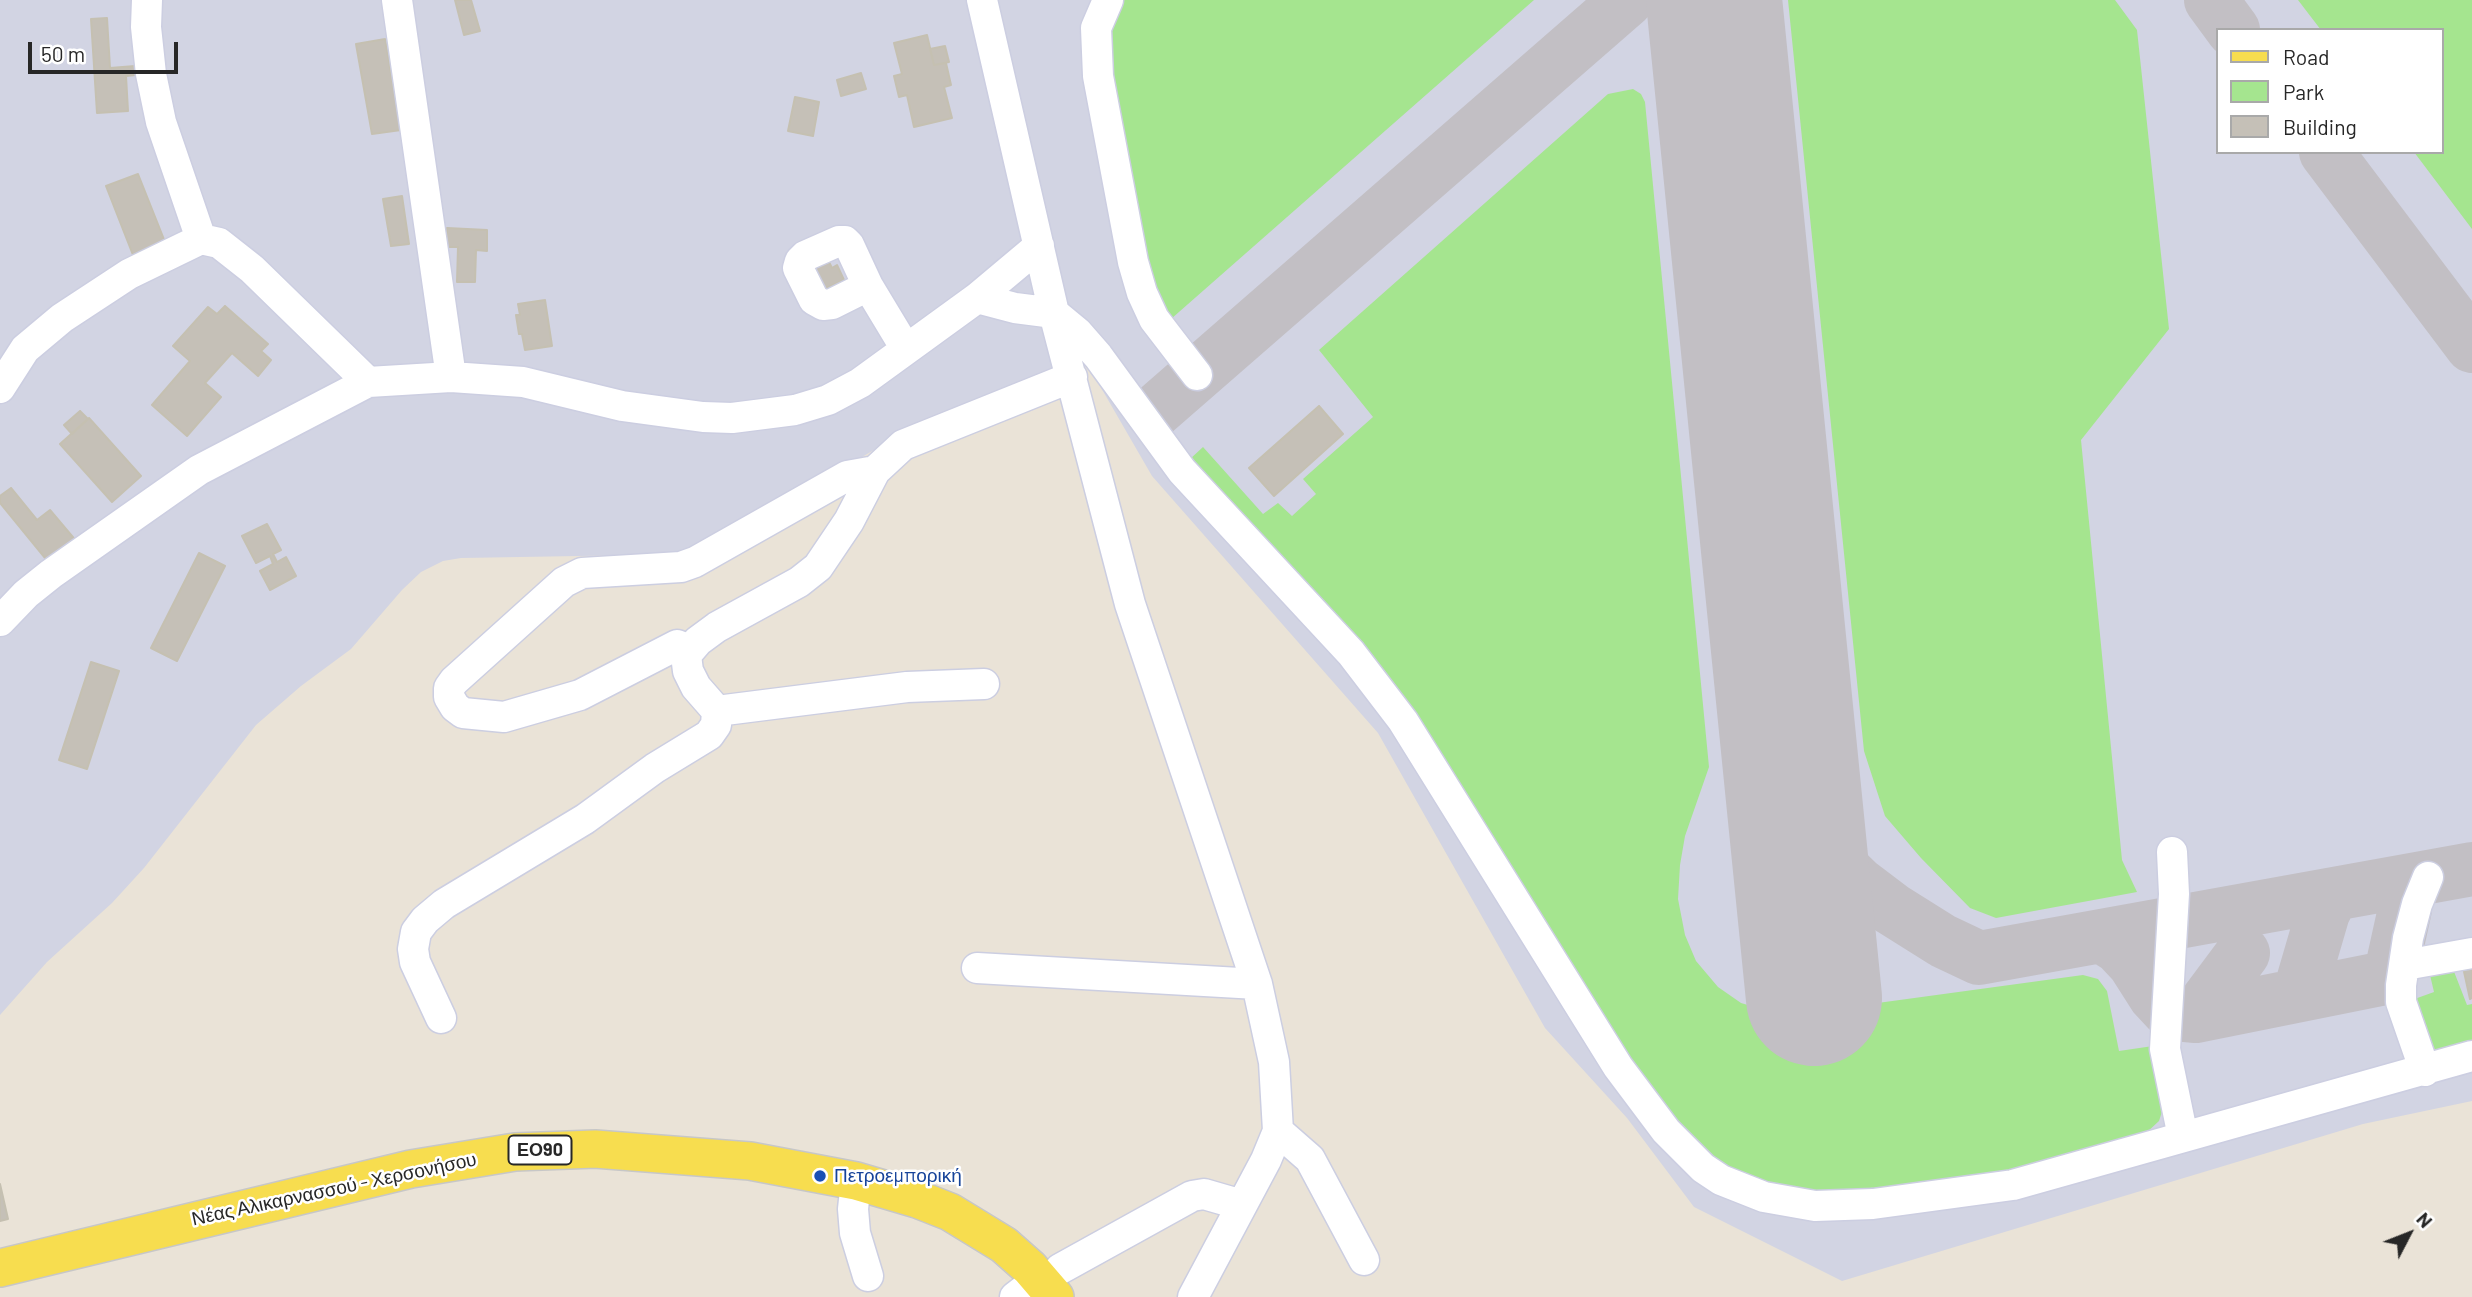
<!DOCTYPE html>
<meta charset="utf-8">
<style>
body{margin:0}
#map{position:relative;width:2472px;height:1297px;overflow:hidden;background:#eae3d7;font-family:Barlow,sans-serif}
canvas{display:block}
.legend{position:absolute;left:2216px;top:28px;width:228px;height:126px;box-sizing:border-box;background:#fff;border:2px solid #a9a9a9;margin:0;padding:9px 12px;list-style:none;font-size:21px;color:#272727}
.legend li{display:flex;align-items:center;gap:14px;height:35px}
.legend b{width:35px;border:2px solid #a9a9a9}
.north{position:absolute;left:2374px;top:1199px;width:70px;height:70px;-webkit-text-stroke:5px #fff;paint-order:stroke;rotate:48deg;font-size:19px;font-weight:700;line-height:28px;text-align:center;color:#272727}
.north::after{content:'';display:block;margin:auto;width:24px;height:32px;background:#272727;clip-path:polygon(50% 0,100% 100%,50% 72%,0 100%)}
.scale{position:absolute;left:28px;top:42px;width:150px;height:32px;box-sizing:border-box;border:4px solid #272727;border-top:0;padding-left:9px;font-size:21px;line-height:24px;white-space:nowrap;color:#272727;-webkit-text-stroke:5px #fff;paint-order:stroke}
</style>
<div id="map">
<canvas width="2472" height="1297"></canvas>
<ul class="legend">
<li><b style="height:9px;background:#f7dd4f"></b>Road</li>
<li><b style="height:19px;background:#a5e58f"></b>Park</li>
<li><b style="height:19px;background:#c5c0b7"></b>Building</li>
</ul>
<div class="north">N</div>
<div class="scale">50 m</div>
</div>
<script>
const ctx = document.querySelector('canvas').getContext('2d');
ctx.lineJoin = 'round';
function fill(path, color) { ctx.fillStyle = color; ctx.fill(path, 'evenodd'); }
const shape = rows => new Path2D(rows.map(r => 'M' + r).join(''));
function trace(path, color, width, dash) { ctx.strokeStyle = color; ctx.lineWidth = width; ctx.lineCap = dash ? 'butt' : 'round'; ctx.setLineDash(dash || []); ctx.stroke(path); }
function drawText(font, color, halo, rows, align = 'center') {
  ctx.font = font + ' Barlow,sans-serif'; ctx.lineWidth = 5; ctx.setLineDash([]); ctx.textBaseline = 'middle'; ctx.strokeStyle = halo; ctx.fillStyle = color; for (const [text, x, y, turn = 0] of rows) {
    ctx.save(); ctx.translate(x, y); ctx.rotate((+turn || 0) * Math.PI / 180); ctx.textAlign = isNaN(turn) ? turn : align; if (halo) ctx.strokeText(text, 0, 0); ctx.fillText(text, 0, 0); ctx.restore();
  }
}
const airport = shape([
 [0,0,2472,0,2472,1101,2363,1124,1842,1281,1694,1207,1627,1118,1545,1028,1378,733,1152,476,1085,360,1076,356,1055,364,1049,374,896,437,697,554,461,558,443,561,421,572,402,590,351,649,301,686,256,725,144,868,112,903,47,962,0,1015],
 [2218,30,2442,30,2442,152,2218,152]
]);
const green = shape([
 [1124,0,1534,0,1171,319,1150,288,1107,66,1113,24],
 [1788,0,2115,0,2137,30,2169,329,2081,440,2122,860,2137,892,1996,918,1970,908,1921,858,1885,816,1864,751],
 [2298,0,2472,0,2472,229,2414,152,2442,152,2442,30,2321,30],
 [1633,89,1641,94,1645,102,1709,767,1685,836,1680,865,1678,899,1685,935,1696,961,1718,987,1741,1003,1768,1011,1841,1008,2083,975,2098,979,2107,991,2119,1051,2153,1046,2166,1099,2159,1121,2145,1134,2008,1171,1888,1190,1825,1193,1779,1189,1714,1163,1654,1098,1525,898,1189,460,1203,447,1263,514,1278,503,1292,516,1316,494,1303,479,1373,417,1319,350,1608,94],
 [2453,969,2467,1005,2472,1004,2472,1045,2435,1056,2409,1001,2434,992,2430,975]
]);
const taxiway = shape([
 [2211,0,2233,30],
 [2326,152,2472,346],
 [1153,413,1627,0],
 [1794,801,1810,832,1824,850,1859,884,1892,909,1943,941,1979,958,2472,869],
 [2102,936,2119,947,2134,963,2155,996,2168,1010,2175,1014,2196,1016,2390,977,2405,909],
 [2299,995,2323,913,2332,895],
 [2196,1016,2243,953]
]);
const runway = shape([
 [1714,0,1814,998]
]);
const building = shape([
 [455,0,471,0,480,31,464,35,455,0],
 [107,18,110,68,135,66,136,75,126,76,128,111,97,113,91,19,107,18],
 [927,35,934,65,946,63,951,85,944,87,952,118,914,127,907,95,899,97,894,76,902,74,894,43,927,35],
 [385,39,401,130,372,134,356,44,385,39],
 [945,46,949,62,934,65,930,49,945,46],
 [861,73,866,89,841,96,837,80,861,73],
 [795,97,819,102,813,136,788,131,795,97],
 [138,174,165,242,133,255,106,186,138,174],
 [402,196,409,244,391,246,383,199,402,196],
 [447,228,487,230,487,251,476,250,475,282,457,282,458,247,447,247,447,228],
 [826,256,832,268,837,265,844,280,822,290,809,264,826,256],
 [545,300,552,346,525,350,522,334,519,334,516,315,520,315,518,304,545,300],
 [225,306,268,344,261,351,271,360,258,376,232,353,205,383,221,397,187,436,152,405,190,361,173,346,208,307,217,314,225,306],
 [1319,406,1343,434,1274,496,1249,468,1319,406],
 [80,411,88,419,72,434,64,425,80,411],
 [89,418,141,476,112,502,60,444,89,418],
 [11,488,37,520,50,510,77,542,50,564,0,503,0,496,11,488],
 [267,524,281,550,273,554,277,562,286,557,296,576,270,590,260,571,273,564,270,556,256,563,242,536,267,524],
 [199,553,225,566,177,661,151,648,199,553],
 [91,662,119,671,87,769,59,760,91,662],
 [2472,965,2472,998,2470,999,2463,967,2472,965],
 [0,1184,8,1219,0,1221,0,1184]
]);
const minor = shape([
 [147,0,146,27,151,74,161,122,201,239],
 [397,0,451,377],
 [982,0,1054,313,1130,604,1257,984,1274,1062,1278,1131,1266,1160,1193,1297],
 [1108,0,1096,28,1098,76,1133,262,1142,293,1154,319,1197,375],
 [868,286,832,304,823,305,814,300,798,268,800,261,805,256,839,241,845,241,849,245,868,286,906,349],
 [977,298,1015,308,1054,313,1077,332,1098,356,1182,471,1351,653,1403,721,1618,1067,1666,1131,1703,1168,1721,1180,1764,1197,1815,1206,1873,1204,2013,1185,2472,1056],
 [0,388,25,349,62,318,129,274,201,239,219,243,252,269,368,382],
 [0,621,26,594,51,574,199,470,368,382,451,377,523,382,622,406,703,417,732,418,795,410,828,400,860,383,977,298,1039,246],
 [690,650,677,645,580,695,504,717,463,713,455,707,449,697,449,688,454,681,564,582,582,573,681,567,695,562,847,476,875,471],
 [717,711,907,687,984,684],
 [2172,852,2174,894,2165,1049,2183,1137],
 [2405,965,2472,953],
 [977,968,1257,984],
 [441,1018,415,962,413,949,416,932,425,920,444,904,585,819,655,768,709,735,716,725,717,711,696,687,688,671,686,655,698,641,717,627,799,582,818,567,849,521,875,471,903,445,1072,377],
 [2425,1071,2401,1002,2401,985,2408,938,2417,904,2428,877],
 [1278,1131,1310,1159,1364,1260],
 [856,1181,853,1209,855,1233,868,1276],
 [1060,1269,1192,1196,1204,1194,1242,1205],
 [1015,1297,1024,1290]
]);
const major = shape([
 [0,1268,411,1169,515,1152,595,1149,750,1161,856,1181,917,1199,950,1212,1004,1245,1030,1268,1055,1297]
]);
const markers = [
 [820,1176,7,"#1a4fb4"]
];
const shields = [
 [540,1150,63]
];
const shieldNames = [
 ["ΕΟ90",540,1150]
];
const transitNames = [
 ["Πετροεμπορική",834,1176]
];
const streetNames = [
 ["Νέας Αλικαρνασσού - Χερσονήσου",334,1189,-12]
];
fill(airport, '#d2d4e3');
fill(green, '#a5e58f');
trace(taxiway, '#c2bfc4', 54);
trace(runway, '#c2bfc4', 136);
fill(building, '#c5c0b7');
trace(building, '#c5c0b1', 2);
trace(minor, '#cccee1', 33);
trace(major, '#c7c7c7', 40);
trace(minor, '#fff', 30);
trace(major, '#f7dd4f', 37);
for (const [x, y, r, color] of markers) { const dot = new Path2D(); dot.arc(x, y, r, 0, 2 * Math.PI); ctx.fillStyle = color; ctx.fill(dot); trace(dot, '#fff', 2.5); }
for (const [x, y, w] of shields) { const box = new Path2D(); box.roundRect(x - w / 2, y - 14.5, w, 29, 5); ctx.fillStyle = '#fff'; ctx.fill(box); trace(box, '#272727', 2); }
drawText('bold 18px', '#272727', null, shieldNames);
drawText('19px', '#164399', '#fff', transitNames, 'left');
drawText('19px', '#272727', '#fff', streetNames);
</script>
